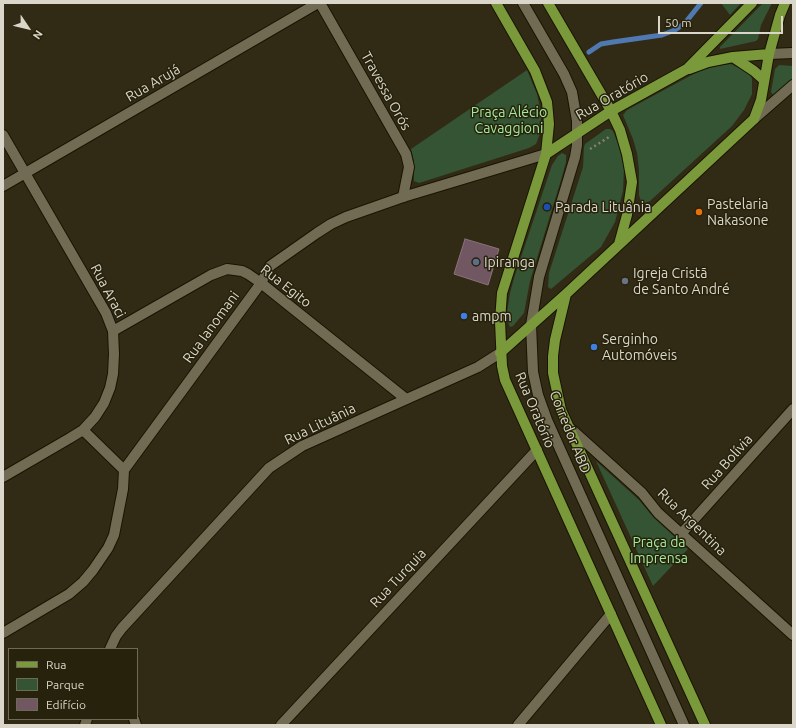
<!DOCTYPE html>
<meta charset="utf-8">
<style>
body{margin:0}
#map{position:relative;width:796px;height:728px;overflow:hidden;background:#312b16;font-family:Ubuntu,sans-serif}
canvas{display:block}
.frame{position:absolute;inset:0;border:4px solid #dad7ca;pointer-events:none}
.legend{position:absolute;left:8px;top:648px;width:130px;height:72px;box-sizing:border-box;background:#27220c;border:1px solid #6f6a58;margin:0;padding:5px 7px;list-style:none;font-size:12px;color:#dad7ca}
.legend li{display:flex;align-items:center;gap:8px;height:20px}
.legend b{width:20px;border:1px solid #6f6a58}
.north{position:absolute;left:8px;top:8px;width:40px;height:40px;-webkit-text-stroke:3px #27220c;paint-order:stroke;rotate:125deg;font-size:11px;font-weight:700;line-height:16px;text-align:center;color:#dad7ca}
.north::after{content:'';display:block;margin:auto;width:14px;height:18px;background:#dad7ca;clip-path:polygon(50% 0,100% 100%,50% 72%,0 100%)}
.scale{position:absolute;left:658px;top:16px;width:125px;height:18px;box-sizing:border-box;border:2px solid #dad7ca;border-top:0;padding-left:5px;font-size:12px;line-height:14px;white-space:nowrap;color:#dad7ca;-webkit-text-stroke:3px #27220c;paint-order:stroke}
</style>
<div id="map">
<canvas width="796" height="728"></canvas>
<div class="frame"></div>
<ul class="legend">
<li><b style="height:5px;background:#7a993a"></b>Rua</li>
<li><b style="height:11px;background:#355433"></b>Parque</li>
<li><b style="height:11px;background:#705761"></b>Edifício</li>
</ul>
<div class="north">N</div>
<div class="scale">50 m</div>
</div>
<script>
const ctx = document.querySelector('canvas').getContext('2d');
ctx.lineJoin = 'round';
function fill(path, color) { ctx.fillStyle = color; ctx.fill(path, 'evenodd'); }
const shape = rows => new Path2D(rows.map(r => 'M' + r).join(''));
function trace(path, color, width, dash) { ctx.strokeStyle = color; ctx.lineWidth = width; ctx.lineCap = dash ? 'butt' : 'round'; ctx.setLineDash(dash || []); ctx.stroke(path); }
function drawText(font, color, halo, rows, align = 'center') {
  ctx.font = font + ' Ubuntu,sans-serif'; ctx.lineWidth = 3; ctx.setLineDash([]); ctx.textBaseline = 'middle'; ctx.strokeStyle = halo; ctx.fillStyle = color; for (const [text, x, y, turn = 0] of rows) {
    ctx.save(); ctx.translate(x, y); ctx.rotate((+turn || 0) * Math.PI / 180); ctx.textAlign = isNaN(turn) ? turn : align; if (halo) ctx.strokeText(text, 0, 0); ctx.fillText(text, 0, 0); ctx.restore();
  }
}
const green = shape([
 [721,3,741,3,730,15],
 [763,3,772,3,761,25,758,39,756,41,720,49,720,47],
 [731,64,745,71,750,74,752,79,752,94,744,110,732,126,650,201,642,204,639,195,639,170,637,153,633,139,623,115,627,110,701,70,717,66],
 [779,65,793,66,793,80,777,94,773,95,771,92,775,69],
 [527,70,537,94,541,113,541,131,536,144,529,148,419,183,414,181,414,161,411,149],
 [606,129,610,129,613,131,619,146,624,169,623,191,615,222,601,247,551,289,548,287,549,273,583,167,584,147,585,144],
 [562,153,566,155,566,162,561,180,530,281,524,313,513,326,510,327,508,322,507,313,510,293,515,275,552,165,558,156],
 [596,461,639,500,654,518,688,549,653,586]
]);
const stream = shape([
 [589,52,601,44,613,42,662,35,675,30,685,23,701,3]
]);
const building = shape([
 [465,239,499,249,488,285,454,274,465,239]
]);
const path = shape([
 [590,149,609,137]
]);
const service = shape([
 [320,3,406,154,409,167,403,197],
 [523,3,564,74,572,92,577,121,577,145,575,157,539,277,531,325,533,372,538,395,547,420,684,725]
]);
const minor = shape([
 [769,54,793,53],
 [754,119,793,85],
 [3,135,106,313,113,331,114,354,113,374,110,388,104,403,95,417,83,430,70,438,3,477],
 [3,186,318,3],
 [113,331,211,275,227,269,242,271,248,274,261,283,406,399],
 [571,429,642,493,658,513,793,635],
 [83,430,124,470],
 [681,534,793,409],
 [3,633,69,594,83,582,93,570,108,548,114,535,123,489,124,470,261,283,270,266,317,233,331,224,346,217,403,197,546,154],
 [134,719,136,725],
 [281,725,537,450],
 [518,725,611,614]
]);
const tertiary = shape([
 [110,649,116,636,122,628,269,468,302,446,478,367,500,353],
 [85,725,87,719]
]);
const primary = shape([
 [496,3,535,71,547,102,549,124,546,154,502,293,500,321,502,366,505,380,661,725],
 [548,3,611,111,620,130,627,154,632,182,627,215,619,244],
 [733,57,754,71,764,80],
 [689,69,708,62,733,57,769,54],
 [546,154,611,111,687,69,752,3],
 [566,294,555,340,553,356,553,373,561,410,705,725],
 [500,353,566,294,754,119,761,100,769,54,780,15,785,3]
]);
const markers = [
 [547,207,4,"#1a4fb4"],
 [699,212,4,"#e8710a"],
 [476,262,4,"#5c6f8a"],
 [625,281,4,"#6b7280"],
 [464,316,4,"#3f7fe0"],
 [594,347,4,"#3f7fe0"]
];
const streetNames = [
 ["Rua Arujá",153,83,-30],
 ["Travessa Orós",386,91,61],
 ["Rua Oratório",612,96,-30],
 ["Rua Egito",286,286,38],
 ["Rua Araci",108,291,62],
 ["Rua Ianomani",211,327,-54],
 ["Rua Oratório",535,410,67],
 ["Rua Lituânia",320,424,-26],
 ["Corredor ABD",570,432,68],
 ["Rua Bolívia",727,462,-48],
 ["Rua Argentina",692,522,44],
 ["Rua Turquia",398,578,-47]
];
const parkNames = [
 ["Praça Alécio",509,112],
 ["Cavaggioni",509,128],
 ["Praça da",659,542],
 ["Imprensa",659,558]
];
const poiNames = [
 ["Pastelaria",707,204],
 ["Nakasone",707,220],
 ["Parada Lituânia",555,207],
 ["Ipiranga",484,262],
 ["Igreja Cristã",633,273],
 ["de Santo André",633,289],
 ["ampm",472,316],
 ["Serginho",602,339],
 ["Automóveis",602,355]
];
fill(green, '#355433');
trace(stream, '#5079b2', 5);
fill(building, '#705761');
trace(building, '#8c717c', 1);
trace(service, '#191401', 12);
trace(minor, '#191401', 12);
trace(tertiary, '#191401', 12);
trace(primary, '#191401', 12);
trace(path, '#868170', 2.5, [2, 3]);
trace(service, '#726b54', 10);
trace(minor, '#726b54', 10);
trace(tertiary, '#726b54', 10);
trace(primary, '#7a993a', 10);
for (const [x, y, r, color] of markers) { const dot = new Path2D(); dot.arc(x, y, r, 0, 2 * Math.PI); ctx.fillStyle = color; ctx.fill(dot); trace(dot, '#27220c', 1.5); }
drawText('14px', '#dad7ca', '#27220c', streetNames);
drawText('14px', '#a1eb9c', '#27220c', parkNames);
drawText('14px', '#dad7ca', '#27220c', poiNames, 'left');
</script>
